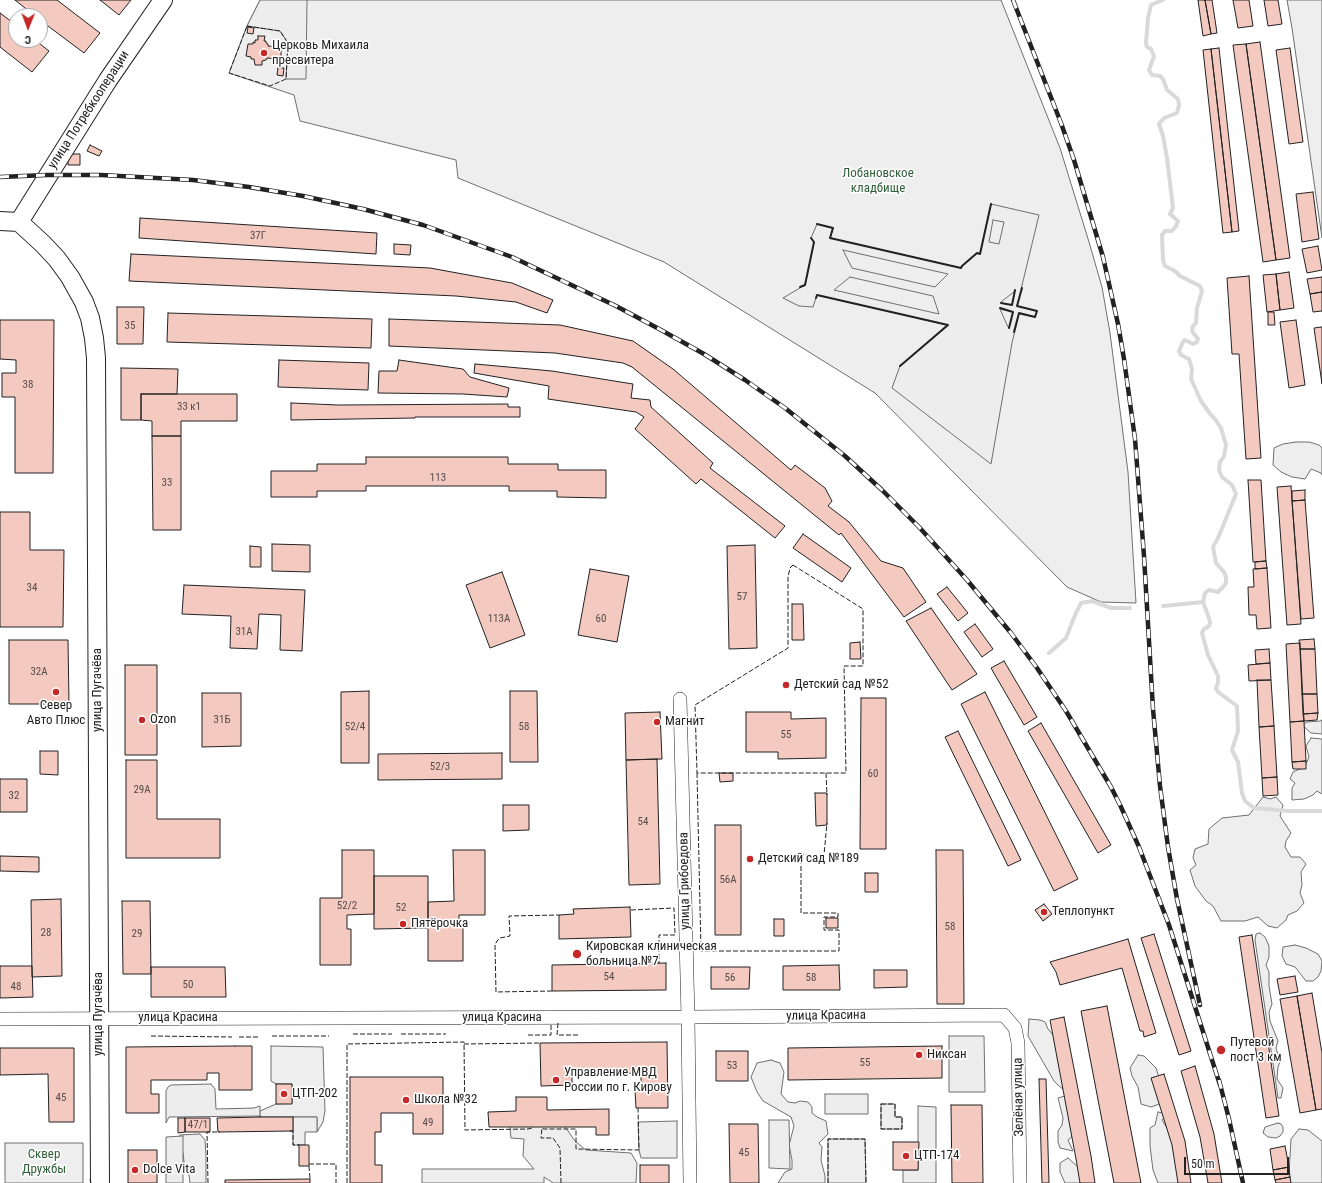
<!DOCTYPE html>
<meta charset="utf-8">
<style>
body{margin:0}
#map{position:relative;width:1322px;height:1183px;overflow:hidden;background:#fff;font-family:"Roboto Condensed",sans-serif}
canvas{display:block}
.north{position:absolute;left:8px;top:8px;width:40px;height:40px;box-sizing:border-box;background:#fff;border:1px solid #a7a7a7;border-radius:50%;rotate:181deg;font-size:11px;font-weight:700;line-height:16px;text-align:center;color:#222}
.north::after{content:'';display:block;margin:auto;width:14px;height:18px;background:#c62828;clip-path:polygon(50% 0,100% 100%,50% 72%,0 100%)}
.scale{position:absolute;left:1184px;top:1157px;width:105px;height:18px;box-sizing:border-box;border:2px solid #222;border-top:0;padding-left:5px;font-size:12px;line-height:14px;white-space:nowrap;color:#222;-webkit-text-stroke:3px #fff;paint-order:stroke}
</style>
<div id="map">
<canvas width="1322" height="1183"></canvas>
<div class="north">С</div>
<div class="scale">50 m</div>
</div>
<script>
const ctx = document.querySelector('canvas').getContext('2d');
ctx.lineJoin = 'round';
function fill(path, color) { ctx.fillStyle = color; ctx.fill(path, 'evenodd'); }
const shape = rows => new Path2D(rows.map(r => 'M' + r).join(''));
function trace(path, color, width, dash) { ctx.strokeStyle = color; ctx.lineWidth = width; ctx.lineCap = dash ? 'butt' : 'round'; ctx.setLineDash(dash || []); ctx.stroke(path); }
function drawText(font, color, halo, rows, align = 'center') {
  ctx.font = font + ' "Roboto Condensed",sans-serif'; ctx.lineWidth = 3; ctx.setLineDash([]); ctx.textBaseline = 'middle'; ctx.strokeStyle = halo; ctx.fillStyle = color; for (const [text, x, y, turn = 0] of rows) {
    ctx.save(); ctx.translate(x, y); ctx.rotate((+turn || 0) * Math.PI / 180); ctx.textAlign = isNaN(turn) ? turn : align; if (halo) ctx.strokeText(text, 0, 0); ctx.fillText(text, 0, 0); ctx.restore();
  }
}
const green = shape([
 [260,0,1001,0,1060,148,1089,242,1102,287,1110,333,1128,472,1136,603,1101,602,1067,587,875,393,664,262,458,178,456,160,300,121,294,95,229,73,247,26,260,0],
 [1287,0,1322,0,1322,238,1292,28,1287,0],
 [1296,442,1309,442,1319,445,1322,448,1322,475,1321,473,1311,469,1305,479,1292,477,1281,472,1273,465,1274,448,1283,444,1296,442],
 [1322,720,1322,734,1311,733,1302,725,1307,722,1320,721,1322,720],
 [1311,738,1322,739,1322,794,1317,791,1313,795,1304,799,1292,800,1292,788,1295,783,1290,779,1293,772,1302,768,1306,764,1309,757,1306,746,1311,738],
 [1263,797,1270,799,1276,797,1283,805,1280,816,1291,833,1286,841,1285,847,1291,857,1300,857,1306,864,1301,872,1302,885,1300,893,1304,903,1297,911,1288,915,1286,920,1277,928,1268,926,1258,917,1245,921,1221,921,1213,906,1206,901,1195,886,1190,870,1196,865,1193,858,1195,849,1208,844,1209,829,1222,818,1249,815,1263,797],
 [1260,933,1265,937,1269,946,1269,957,1266,965,1269,972,1269,986,1272,1004,1269,1012,1270,1021,1278,1041,1276,1048,1280,1062,1278,1067,1277,1079,1283,1088,1281,1098,1278,1098,1255,940,1256,934,1260,933],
 [1295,945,1306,948,1318,954,1322,961,1321,971,1318,977,1313,981,1306,981,1295,967,1286,964,1282,956,1283,947,1295,945],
 [1029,1019,1040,1020,1045,1022,1048,1029,1054,1036,1064,1090,1059,1086,1054,1081,1028,1036,1029,1019],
 [271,1046,323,1047,325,1111,323,1122,317,1132,317,1117,260,1117,260,1111,276,1104,292,1103,292,1084,276,1084,271,1081,271,1046],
 [1138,1055,1144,1056,1156,1068,1160,1080,1162,1103,1151,1107,1141,1104,1138,1087,1132,1076,1130,1068,1138,1055],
 [771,1060,780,1063,784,1072,781,1094,788,1102,795,1103,800,1101,808,1102,812,1107,812,1113,817,1117,826,1121,828,1134,819,1143,822,1147,821,1160,825,1176,825,1183,778,1183,785,1172,792,1169,792,1160,789,1145,794,1126,791,1117,763,1101,757,1092,751,1077,757,1063,771,1060],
 [1065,1096,1074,1135,1068,1140,1073,1151,1060,1148,1058,1142,1058,1131,1062,1125,1063,1118,1058,1098,1065,1096],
 [881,1104,895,1104,895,1117,902,1117,902,1129,881,1129,881,1104],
 [1158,1112,1167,1114,1162,1120,1170,1133,1180,1183,1158,1183,1153,1170,1150,1146,1150,1128,1155,1125,1158,1112],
 [559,1118,575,1141,586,1150,631,1153,637,1163,636,1183,553,1183,544,1177,544,1183,422,1183,422,1169,534,1169,523,1156,524,1139,511,1138,509,1119,559,1118],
 [1278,1123,1281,1124,1283,1127,1283,1132,1280,1136,1276,1138,1268,1137,1263,1133,1265,1127,1278,1123],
 [1299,1129,1308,1130,1322,1141,1322,1183,1290,1183,1289,1173,1291,1139,1299,1129],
 [200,1134,205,1140,206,1155,206,1183,190,1183,189,1175,185,1170,183,1153,179,1145,178,1138,180,1135,200,1134],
 [828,1139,865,1139,866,1183,828,1183,828,1139],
 [5,1143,83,1143,83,1183,5,1183,5,1143],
 [1068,1158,1078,1167,1085,1183,1065,1183,1060,1172,1060,1163,1068,1158]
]);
const parking = shape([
 [260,0,307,0,306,79,286,79,288,43,280,31,247,26,260,0],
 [991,204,1039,215,1017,306,1037,311,1035,317,1019,314,1012,343,991,464,892,388,900,366,947,325,817,295,813,307,799,306,783,298,805,285,814,243,811,238,817,224,833,228,830,238,961,268,962,266,977,253,980,254,991,204],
 [993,220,1004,222,999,244,989,242,993,220],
 [843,250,948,274,935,287,852,268,843,250],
 [850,277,933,296,939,314,834,290,850,277],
 [1015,291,1012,305,1001,303,1001,302,1015,291],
 [1000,309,1013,312,1009,328,1008,327,1000,309],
 [949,1036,984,1036,985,1092,949,1092,949,1036],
 [211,1084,215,1089,216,1109,254,1108,260,1106,260,1116,169,1117,166,1123,166,1091,168,1087,171,1085,211,1084],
 [825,1094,868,1094,868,1114,825,1114,825,1094],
 [918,1106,936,1107,936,1183,903,1183,903,1170,918,1170,918,1106],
 [293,1117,317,1117,317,1132,305,1132,305,1145,293,1145,293,1117],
 [769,1120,789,1120,790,1169,769,1168,769,1120],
 [677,1121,677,1158,641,1158,639,1150,638,1122,677,1121],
 [183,1136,183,1183,166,1183,166,1137,183,1136]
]);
const stream = shape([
 [1163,0,1151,5,1148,18,1146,43,1147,47,1151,49,1154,56,1149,70,1152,75,1160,76,1163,79,1167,90,1178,99,1179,105,1177,113,1164,118,1159,124,1163,136,1167,158,1173,208,1170,214,1178,221,1176,226,1172,231,1165,231,1162,235,1163,260,1165,266,1175,271,1180,276,1200,286,1202,291,1197,308,1196,323,1193,326,1192,331,1198,339,1197,342,1193,344,1185,340,1183,342,1179,351,1181,355,1189,359,1192,369,1191,379,1201,401,1211,415,1215,419,1221,428,1226,445,1224,456,1220,462,1219,470,1222,477,1232,485,1236,494,1218,538,1213,547,1216,563,1224,572,1226,577,1226,583,1223,587,1218,592,1209,590,1205,593,1203,602,1209,618,1210,622,1209,626,1204,629,1202,633,1208,655,1218,676,1218,683,1216,688,1218,692,1237,706,1238,731,1232,750,1238,762,1242,793,1245,801,1254,808,1288,811,1322,811],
 [1163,606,1203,602],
 [1049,653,1066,638,1075,615,1081,603,1092,601,1111,608,1130,608]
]);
const building = shape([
 [15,0,57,0,100,33,84,53,40,20,40,16,35,16,15,0],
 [100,0,131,0,119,15,100,0],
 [1198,0,1205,0,1211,34,1203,36,1198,0],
 [1205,0,1212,0,1217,33,1211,34,1205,0],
 [1233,0,1249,0,1253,26,1238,28,1233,0],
 [1264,0,1278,0,1282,24,1268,26,1264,0],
 [0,13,16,25,16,40,35,40,49,51,32,72,0,47,0,13],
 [248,27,254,28,253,34,247,33,248,27],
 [258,36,265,36,264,41,266,41,266,43,268,44,268,46,278,47,278,50,281,50,281,58,277,57,277,59,267,58,266,60,262,61,262,65,255,65,254,59,251,59,251,57,246,56,248,44,253,44,253,42,255,43,255,40,258,40,258,36],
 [1260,42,1290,258,1276,260,1246,44,1260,42],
 [1246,44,1276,260,1263,262,1233,45,1246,44],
 [1219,48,1239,231,1232,232,1211,49,1219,48],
 [1290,48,1303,142,1289,144,1276,50,1290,48],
 [1211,49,1232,232,1223,233,1203,50,1211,49],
 [278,68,284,68,283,76,277,75,278,68],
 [90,145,102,151,99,156,87,151,90,145],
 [68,154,80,154,80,165,68,165,68,154],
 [1313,192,1319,239,1302,242,1296,194,1313,192],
 [140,218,377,233,376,254,139,238,140,218],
 [394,244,411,245,410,255,394,254,394,244],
 [1318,246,1322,270,1307,273,1302,249,1318,246],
 [131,254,430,268,512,283,553,300,547,313,516,302,456,296,129,281,131,254],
 [1289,272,1294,308,1280,310,1276,274,1289,272],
 [1276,274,1280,310,1267,312,1263,275,1276,274],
 [1249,276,1261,458,1246,459,1239,354,1232,354,1227,278,1249,276],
 [1322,277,1322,292,1310,294,1307,279,1322,277],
 [1322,292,1322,311,1313,312,1310,294,1322,292],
 [117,307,144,307,143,344,117,344,117,307],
 [1268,312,1274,312,1275,325,1268,325,1268,312],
 [168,313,372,319,371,348,167,342,168,313],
 [389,319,560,325,633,341,673,369,791,470,795,465,825,488,832,501,828,506,849,522,881,561,903,568,926,602,904,617,841,533,839,535,632,367,623,363,555,353,389,346,389,319],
 [0,320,54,320,53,473,15,473,15,397,2,397,2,373,16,373,16,360,0,359,0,320],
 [1296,320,1305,385,1289,388,1280,322,1296,320],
 [1322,327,1322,384,1314,328,1322,327],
 [279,360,369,363,368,390,278,387,279,360],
 [399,360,463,369,470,377,509,388,507,397,463,394,378,393,379,371,397,371,399,360],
 [475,364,552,371,633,384,631,398,650,400,651,407,713,463,710,468,785,526,775,538,701,479,696,484,635,429,644,417,636,412,548,399,549,386,474,373,475,364],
 [121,368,178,369,177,394,141,394,141,420,121,420,121,368],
 [141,394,237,394,237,421,181,421,181,436,152,436,152,421,141,420,141,394],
 [291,403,338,405,508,404,508,407,520,407,520,417,415,417,415,418,291,420,291,403],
 [152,436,181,436,181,530,153,530,152,436],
 [366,457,508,457,508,464,558,464,558,470,606,470,606,498,557,497,557,491,509,491,509,486,366,486,366,491,317,491,317,497,271,497,271,471,317,471,317,464,366,464,366,457],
 [1248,480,1261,480,1266,561,1253,562,1248,480],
 [1291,486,1301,624,1287,625,1277,487,1291,486],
 [1305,490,1305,500,1292,501,1292,491,1305,490],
 [1305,500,1314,618,1301,619,1292,501,1305,500],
 [0,512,30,512,30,550,64,550,63,627,0,627,0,512],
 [803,534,851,568,842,582,793,548,803,534],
 [272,544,310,545,310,572,272,571,272,544],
 [755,545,757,648,729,649,727,546,755,545],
 [250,546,261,547,261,567,250,567,250,546],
 [1266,561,1267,568,1255,569,1255,562,1266,561],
 [1267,568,1271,628,1257,629,1256,615,1249,615,1248,587,1254,587,1253,569,1267,568],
 [590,569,629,576,617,642,578,635,590,569],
 [502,572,525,635,490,648,466,585,502,572],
 [184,585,305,590,302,651,280,650,281,615,259,614,257,649,230,648,231,616,182,614,184,585],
 [947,587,968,613,958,621,937,594,947,587],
 [792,604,803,604,804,640,792,640,792,604],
 [931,608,977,674,952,690,906,621,931,608],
 [975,624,993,649,982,657,964,632,975,624],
 [1314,639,1315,649,1300,649,1299,640,1314,639],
 [9,640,68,640,69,704,9,704,9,640],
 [860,642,861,659,850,659,850,643,860,642],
 [1300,643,1304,721,1290,722,1286,644,1300,643],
 [1269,649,1270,663,1256,664,1255,650,1269,649],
 [1300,649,1315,649,1317,694,1302,694,1300,649],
 [1004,661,1037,717,1024,725,991,668,1004,661],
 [1270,663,1271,680,1249,681,1248,665,1270,663],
 [125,665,157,665,157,755,125,755,125,665],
 [1257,680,1271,680,1274,726,1259,727,1257,680],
 [369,691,369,763,341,763,341,692,369,691],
 [510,691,537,691,538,762,510,762,510,691],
 [985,692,1078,879,1054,891,961,704,985,692],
 [202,693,241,693,241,746,202,747,202,693],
 [1302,694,1317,694,1318,713,1303,714,1302,694],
 [861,698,886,698,886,849,860,849,861,698],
 [660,712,662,759,626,760,625,713,660,712],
 [746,712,791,712,791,719,826,718,826,758,778,759,778,752,746,752,746,712],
 [1318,713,1317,720,1304,721,1303,714,1318,713],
 [1304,721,1306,761,1292,762,1290,722,1304,721],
 [1041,723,1111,845,1098,853,1028,731,1041,723],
 [1274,726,1277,777,1262,778,1259,727,1274,726],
 [958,731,1021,860,1008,866,945,737,958,731],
 [40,751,58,751,58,775,40,774,40,751],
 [502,753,502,779,378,780,378,754,502,753],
 [657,759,660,884,629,885,626,760,657,759],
 [126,760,157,760,157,819,220,819,220,858,126,858,126,760],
 [1306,761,1306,769,1293,769,1292,762,1306,761],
 [719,773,733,773,733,781,720,782,719,773],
 [1277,777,1278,795,1263,796,1262,778,1277,777],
 [0,779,27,779,27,812,0,812,0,779],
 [815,793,827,793,827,825,816,826,815,793],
 [503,805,529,805,529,830,503,831,503,805],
 [715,825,741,825,741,935,715,935,715,825],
 [342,850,374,850,374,914,347,915,347,929,351,929,351,965,320,965,320,898,342,898,342,850],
 [453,850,485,850,485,915,459,915,459,927,463,927,463,961,428,961,428,902,454,901,453,850],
 [936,850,963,850,964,1004,937,1004,936,850],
 [0,856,39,857,39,872,0,871,0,856],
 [865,873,878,873,878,892,865,892,865,873],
 [374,876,428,876,428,928,374,929,374,876],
 [61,899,62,976,32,977,31,900,61,899],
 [122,901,150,901,151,974,123,974,122,901],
 [1044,904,1052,914,1043,921,1035,910,1044,904],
 [630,907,631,937,559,939,559,915,574,914,573,909,630,907],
 [826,918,838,918,838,928,826,928,826,918],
 [774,919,784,919,784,936,774,936,774,919],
 [1154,934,1191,1051,1179,1055,1141,938,1154,934],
 [1252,935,1279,1116,1266,1118,1239,937,1252,935],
 [1128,939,1156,1033,1144,1037,1143,1031,1140,1031,1122,968,1060,985,1056,972,1050,962,1128,939],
 [666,963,666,990,552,991,552,965,666,963],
 [839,965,840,990,783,990,783,966,839,965],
 [0,966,32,966,33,997,0,998,0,966],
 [151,967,225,967,226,997,151,997,151,967],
 [711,967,750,967,749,989,711,989,711,967],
 [874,970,907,970,907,987,874,988,874,970],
 [1295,976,1298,992,1280,995,1277,979,1295,976],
 [1312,993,1322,1053,1322,1109,1316,1110,1297,996,1312,993],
 [1297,996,1316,1110,1300,1113,1280,999,1297,996],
 [1107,1006,1141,1183,1114,1183,1081,1011,1107,1006],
 [1064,1017,1091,1156,1095,1183,1080,1183,1076,1159,1050,1020,1064,1017],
 [667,1042,668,1108,636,1108,635,1090,641,1090,641,1073,579,1074,579,1070,572,1070,572,1085,541,1086,540,1043,667,1042],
 [235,1046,252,1046,252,1090,219,1090,219,1073,207,1073,207,1080,151,1080,151,1094,159,1094,159,1113,126,1113,126,1047,235,1046],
 [942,1046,942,1078,788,1080,788,1048,942,1046],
 [0,1048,74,1048,74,1122,49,1122,48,1074,0,1075,0,1048],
 [716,1051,748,1051,748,1081,716,1081,716,1051],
 [1195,1066,1214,1134,1222,1183,1208,1183,1200,1137,1181,1071,1195,1066],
 [1164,1074,1185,1141,1191,1183,1178,1183,1172,1145,1151,1078,1164,1074],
 [350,1077,443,1077,443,1134,413,1134,413,1113,381,1113,381,1132,375,1132,375,1165,382,1165,382,1183,350,1183,350,1077],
 [1039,1079,1046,1079,1049,1183,1042,1183,1039,1079],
 [276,1084,292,1084,292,1104,276,1104,276,1084],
 [516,1097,547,1097,547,1110,609,1109,609,1135,596,1135,596,1127,489,1127,488,1112,516,1111,516,1097],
 [951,1105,982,1105,983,1183,952,1183,951,1105],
 [260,1117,293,1117,293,1131,218,1132,217,1118,260,1117],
 [178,1118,185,1118,185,1132,178,1133,178,1118],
 [185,1118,210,1118,210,1132,185,1132,185,1118],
 [729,1124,758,1124,759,1183,730,1183,729,1124],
 [893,1142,919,1142,918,1170,893,1170,893,1142],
 [299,1145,309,1145,309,1166,299,1166,299,1145],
 [1285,1146,1289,1167,1273,1170,1270,1149,1285,1146],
 [128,1150,157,1150,157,1183,128,1183,128,1150],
 [640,1165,669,1165,669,1183,640,1183,640,1165],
 [1289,1167,1290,1177,1275,1180,1273,1170,1289,1167],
 [1290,1177,1291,1183,1276,1183,1275,1180,1290,1177],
 [310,1179,310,1183,225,1183,225,1180,310,1179]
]);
const street = shape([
 [680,699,688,1017,690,1183],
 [0,1019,688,1017,1004,1015,1015,1028,1018,1043,1020,1183]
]);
const secondary = shape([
 [0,221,19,222],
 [19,222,43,244,57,259,70,277,84,302,90,318,94,338,96,358,100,1183],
 [19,222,108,80,163,0]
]);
const rail = shape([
 [1013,0,1061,123,1074,160,1103,257,1118,324,1124,359,1135,439,1144,556,1153,709,1160,786,1168,847,1177,899,1200,1005],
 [0,177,47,175,101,175,193,180,249,187,303,196,363,209,423,225,512,257,616,306,661,330,704,354,745,380,785,408,845,456,882,490,919,527,967,580,1011,633,1037,668,1066,711,1111,787,1121,807,1139,847,1169,925,1220,1085],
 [1219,1080,1229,1119,1243,1183]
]);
const fence = shape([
 [247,26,280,31,288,43,286,79,270,86,229,73,247,26],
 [793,565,863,609,863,666,844,666,846,773,697,773,695,705,788,648,788,577,790,568,793,565],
 [697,773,701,951,839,951,839,930,824,930,824,917,838,917,838,913,801,913,801,855,824,855,827,823],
 [826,773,827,795],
 [631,910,674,908,675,935,659,935,659,964],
 [552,991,496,992,495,945,497,941,500,938,510,936,509,916,559,915],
 [558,1023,557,1035,578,1035],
 [353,1034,392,1034],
 [401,1034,446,1034],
 [528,1035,551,1035,551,1023],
 [151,1036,232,1037],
 [272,1036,329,1036],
 [239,1037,259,1037],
 [464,1044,540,1043],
 [881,1104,895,1104,895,1117,902,1117,902,1129,881,1129,881,1104],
 [290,1131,293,1131,293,1145,299,1145],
 [309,1164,336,1164,336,1183],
 [309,1166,310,1179],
 [90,1179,91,1183],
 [208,1183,207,1132,220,1132],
 [347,1183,347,1044,464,1042,465,1130,528,1129,532,1128],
 [561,1183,560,1148,553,1138,541,1138,542,1128,544,1129,576,1129,576,1149,639,1150,638,1108],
 [828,1183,828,1139,865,1139,866,1183]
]);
const wall = shape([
 [817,224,833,228,830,238,961,268,962,266,977,253,980,254,991,204],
 [800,287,805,285,814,242,811,238],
 [816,298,817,295,948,325,900,366],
 [1001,303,1012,305,1015,290],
 [1000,308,1013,312,1009,328],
 [1014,332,1019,313,1035,317,1037,311,1017,306,1022,288]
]);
const markers = [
 [264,53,4,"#c62828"],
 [786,685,4,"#c62828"],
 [56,692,4,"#c62828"],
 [142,720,4,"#c62828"],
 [657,722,4,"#c62828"],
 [750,859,4,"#c62828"],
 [1044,912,4,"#c62828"],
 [403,924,4,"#c62828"],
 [577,954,5,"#c62828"],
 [1221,1050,5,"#c62828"],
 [919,1055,4,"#c62828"],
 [556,1080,4,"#c62828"],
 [284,1094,4,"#c62828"],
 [406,1100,4,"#c62828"],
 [906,1156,4,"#c62828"],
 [135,1170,4,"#c62828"]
];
const numberNames = [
 ["37Г",258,236],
 ["35",130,326],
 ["38",28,385],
 ["33 к1",189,407],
 ["113",438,478],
 ["33",167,483],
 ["34",32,588],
 ["57",742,597],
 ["113А",499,619],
 ["60",601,619],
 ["31А",244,632],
 ["32А",39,672],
 ["31Б",222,720],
 ["52/4",355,727],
 ["58",524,727],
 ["55",786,735],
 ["52/3",440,767],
 ["60",873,774],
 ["29А",142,790],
 ["32",14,796],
 ["54",643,822],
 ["56А",728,880],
 ["52/2",347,906],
 ["52",401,908],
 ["58",950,927],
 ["28",46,933],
 ["29",137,934],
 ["54",609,977],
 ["56",730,978],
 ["58",811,978],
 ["50",188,985],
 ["48",16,987],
 ["55",865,1063],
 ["53",732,1066],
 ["45",61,1098],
 ["49",428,1123],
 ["47/1",198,1125],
 ["45",744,1153]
];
const poiNames = [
 ["Церковь Михаила",272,46],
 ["пресвитера",272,61],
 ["Детский сад №52",794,685],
 ["Север",56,706,"center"],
 ["Авто Плюс",56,721,"center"],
 ["Ozon",150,720],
 ["Магнит",665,722],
 ["Детский сад №189",758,859],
 ["Теплопункт",1052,912],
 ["Пятёрочка",411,924],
 ["Кировская клиническая",586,947],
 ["больница №7",586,962],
 ["Путевой",1230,1043],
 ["пост 3 км",1230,1058],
 ["Никсан",927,1055],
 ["Управление МВД",564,1073],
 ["России по г. Кирову",564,1088],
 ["ЦТП-202",292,1094],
 ["Школа №32",414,1100],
 ["ЦТП-174",914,1156],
 ["Dolce Vita",143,1170]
];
const streetNames = [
 ["улица Потребкооперации",89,110,-57],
 ["улица Пугачёва",98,690,-90],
 ["улица Грибоедова",685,881,-91],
 ["улица Пугачёва",99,1014,-90],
 ["улица Красина",826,1016,-1],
 ["улица Красина",178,1018],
 ["улица Красина",502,1018],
 ["Зелёная улица",1019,1097,-91]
];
const parkNames = [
 ["Лобановское",878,174],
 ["кладбище",878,189],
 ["Сквер",44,1155],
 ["Дружбы",44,1170]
];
fill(green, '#eee');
trace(green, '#6f6f6f', 1);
fill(parking, '#ededed');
trace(parking, '#6f6f6f', 1);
trace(stream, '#d9d9d9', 4);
fill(building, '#f3c9c0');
trace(building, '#222', 1);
trace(street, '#222', 14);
trace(secondary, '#222', 20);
trace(street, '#fff', 13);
trace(secondary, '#fff', 18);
trace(rail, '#222', 4.5);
trace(rail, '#fff', 3, [9]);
trace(fence, '#222', 1, [5, 2]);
trace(wall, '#222', 2);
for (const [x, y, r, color] of markers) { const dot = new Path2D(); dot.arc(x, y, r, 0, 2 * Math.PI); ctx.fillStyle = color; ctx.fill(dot); trace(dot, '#fff', 1.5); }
drawText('11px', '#564c4a', null, numberNames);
drawText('13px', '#222', '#fff', poiNames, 'left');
drawText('13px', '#222', '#fff', streetNames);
drawText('13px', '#2f5e38', '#fff', parkNames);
</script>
